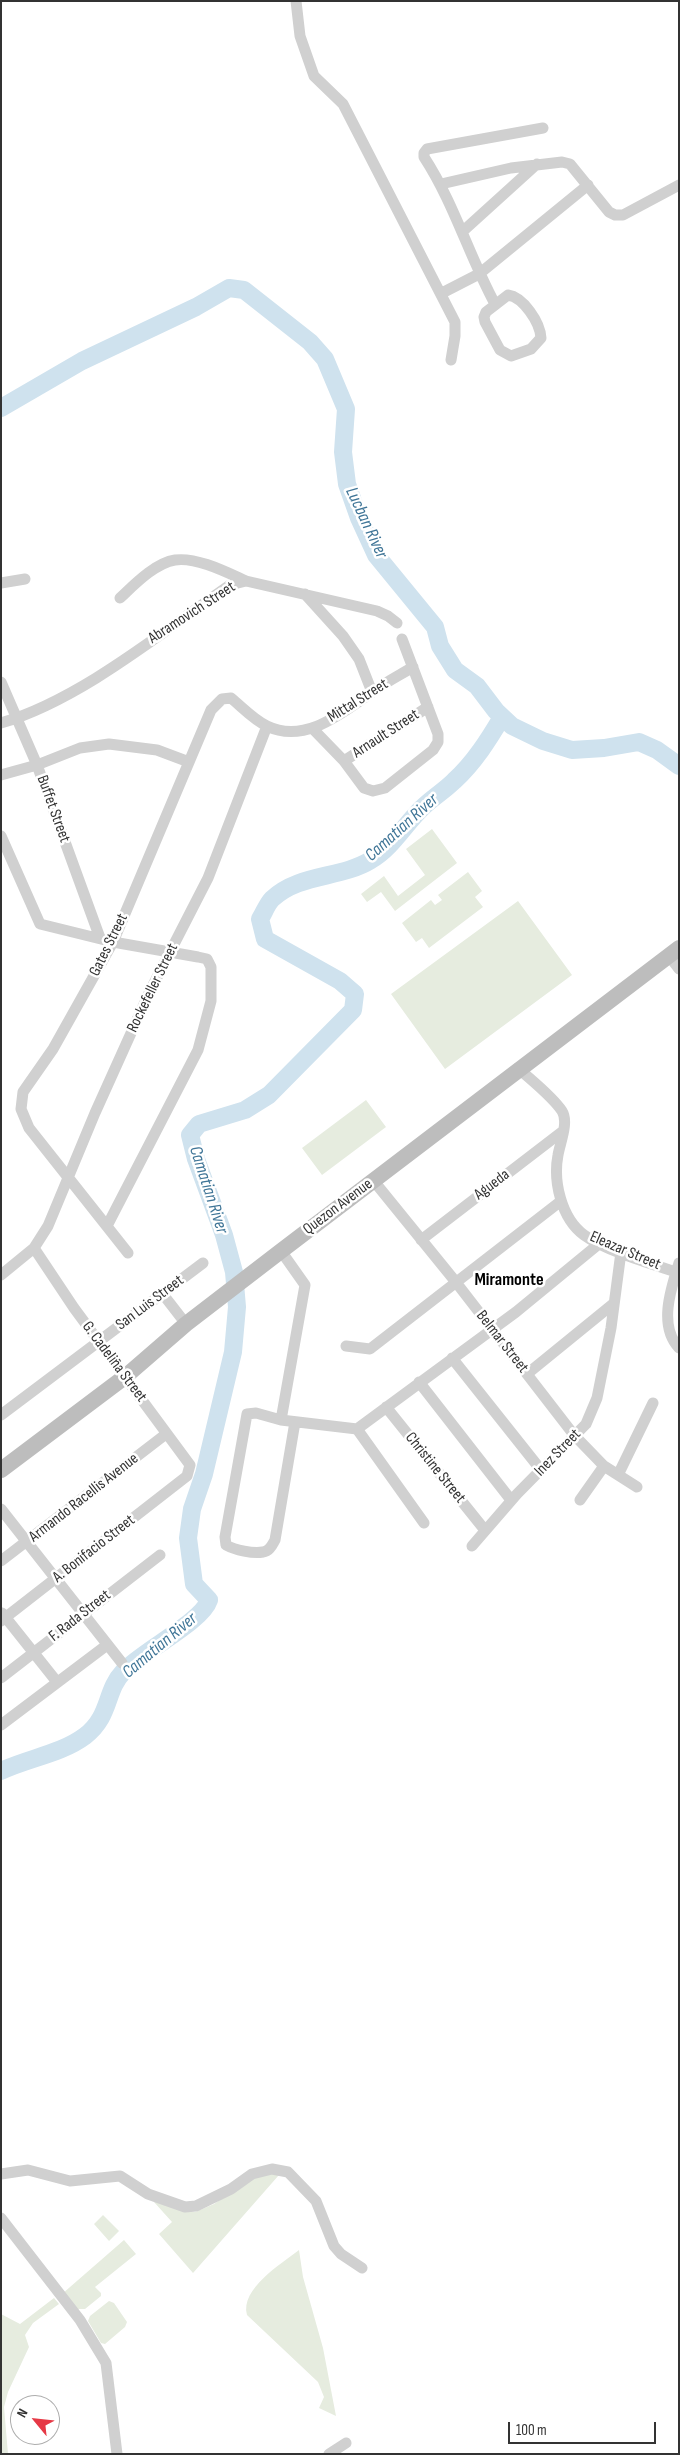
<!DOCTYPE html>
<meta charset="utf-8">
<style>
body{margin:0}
#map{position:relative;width:680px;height:2455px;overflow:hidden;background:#fff;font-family:"Sofia Sans Condensed",sans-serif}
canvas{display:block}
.frame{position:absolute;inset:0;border:2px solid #333;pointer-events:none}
.north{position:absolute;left:10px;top:2395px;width:50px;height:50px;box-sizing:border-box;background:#fff;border:1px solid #adadad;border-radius:50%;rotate:298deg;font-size:14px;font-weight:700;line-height:20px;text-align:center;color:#333}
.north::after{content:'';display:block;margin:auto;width:18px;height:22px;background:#e63946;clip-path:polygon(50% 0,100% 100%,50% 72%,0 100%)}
.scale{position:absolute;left:508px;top:2422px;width:148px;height:22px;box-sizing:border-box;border:2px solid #333;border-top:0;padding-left:6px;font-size:15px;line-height:18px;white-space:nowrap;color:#333;-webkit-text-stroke:4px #fff;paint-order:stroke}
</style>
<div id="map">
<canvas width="680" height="2455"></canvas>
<div class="frame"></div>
<div class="north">N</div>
<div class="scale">100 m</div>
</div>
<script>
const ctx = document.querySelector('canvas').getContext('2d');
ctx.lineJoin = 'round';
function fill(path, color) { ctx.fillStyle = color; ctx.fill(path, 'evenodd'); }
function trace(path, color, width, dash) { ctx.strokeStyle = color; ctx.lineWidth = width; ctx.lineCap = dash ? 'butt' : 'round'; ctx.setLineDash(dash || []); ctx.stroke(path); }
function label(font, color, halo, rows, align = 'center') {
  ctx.font = font + ' "Sofia Sans Condensed",sans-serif'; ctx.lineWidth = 5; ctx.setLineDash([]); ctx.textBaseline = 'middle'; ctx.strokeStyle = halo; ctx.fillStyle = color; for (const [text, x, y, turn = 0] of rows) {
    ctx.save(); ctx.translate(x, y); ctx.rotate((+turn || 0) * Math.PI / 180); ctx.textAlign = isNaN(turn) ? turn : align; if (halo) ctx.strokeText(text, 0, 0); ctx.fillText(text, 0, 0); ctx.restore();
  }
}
const green = new Path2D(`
 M432,829L457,863L395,911L381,892L367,902L361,894L384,876L398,896L425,875L406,849Z
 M468,872L482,891L475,897L483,907L429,948L422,938L416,942L402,923L431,900L435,905L442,900L438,895Z
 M518,901L572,975L445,1069L391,994Z
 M366,1100L386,1127L322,1175L302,1148Z
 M273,2173L279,2175L193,2273L159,2234L172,2222L154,2202L157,2200L179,2210L195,2212L214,2204L255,2176Z
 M103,2215L119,2231L109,2241L94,2224Z
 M124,2240L136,2254L95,2287L101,2293V2296L85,2309H79L76,2311L62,2294Z
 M299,2250L303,2277L323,2348L336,2416L319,2408L324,2397L318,2382L247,2315C240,2289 281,2264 299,2250Z
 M54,2298L59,2304L33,2323L25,2335L29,2347L8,2392L4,2407L8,2454H1V2314L20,2324Z
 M109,2301L114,2303L127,2322L125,2327L105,2344L101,2343L88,2321L90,2316Z`);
const river = new Path2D(`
 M1,408L82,361L196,307L229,288L244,290L310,342L325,359L346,409L343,452L347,484L359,518L376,555L435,627L440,646L455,670L477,686L496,711L512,726L543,741L572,750L604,748L639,742L657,750L679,766
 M1,1771C28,1758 61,1754 85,1736C111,1716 105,1691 123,1672C142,1651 202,1622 209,1600L194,1584L188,1538L192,1509L204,1474L233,1352L237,1307L234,1272L224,1235L196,1159L190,1135L199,1124L245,1110L269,1095L353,1010L355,994L340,981L265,939L260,919C264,913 267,904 272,899C300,873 340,879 371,860C392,848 405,824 422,808C432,798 444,791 454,781C474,763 489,739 502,717`);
const street = new Path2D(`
 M296,1L300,36L314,76L343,104L455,322V336L451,360
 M441,184L511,168L562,162L570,164L609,212L615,215H623L679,185
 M462,232L537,164
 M442,293L479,274L588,185
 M508,295C523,297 540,322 541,338L531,349L511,356L500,350L485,322L484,317L486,312Z
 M495,304C469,256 454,203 424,157V153L427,149L543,128
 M1,583L25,579
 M305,594L343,636L359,659L372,692
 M120,598C134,585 155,563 175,560C197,557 226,572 246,581
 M1,682L37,765L100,938
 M1,723C80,700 162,632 230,585L246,581L377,611L388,616L397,623
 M313,729L344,761L364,788L373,791L385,788L433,750L438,742V734L402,639
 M344,761L428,707
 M1,775L37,765L80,748L109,744L157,750L189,762
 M1,836L40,924L113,942L198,957L207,959L211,967V1001L198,1050L107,1226
 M669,956L679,969
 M518,1068C531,1080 552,1096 562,1111C569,1122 560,1143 558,1155C553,1181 561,1218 584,1235C606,1251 652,1264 679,1273
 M373,1180L455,1281L574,1435L604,1466L637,1487
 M421,1240L563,1131
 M281,1251L305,1285L281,1420
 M128,1253L29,1128L21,1109L23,1092L53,1049L113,942L211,710L222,699L231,698C242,707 254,720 267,726C306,745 344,711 374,691C386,682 400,675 413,667
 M679,1263C671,1288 658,1326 679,1348
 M1,1275L34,1248L48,1226L95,1113L150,991L208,878L267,726
 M162,1293L186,1324
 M346,1346L370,1349L561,1201
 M452,1358L541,1470
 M527,1374L613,1304
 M419,1382L511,1500
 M386,1407L484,1529
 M1,1415L203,1263
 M295,1422L275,1540C272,1545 270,1551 263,1552C253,1554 235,1550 226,1545L225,1537L247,1414L256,1413L281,1420L357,1429L516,1312L600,1243
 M357,1429L424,1523
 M618,1475L653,1403
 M580,1500L604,1466
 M1,1509L122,1663
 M472,1546L517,1494L586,1424L597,1398L611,1328L621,1252
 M1,1561L166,1434
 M2,1613L57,1682
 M1,1621L187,1476L190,1465L74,1308L34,1248
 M1,1678L160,1555
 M1,1725L107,1645
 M1,2174L28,2170L70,2181L120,2176L148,2194L185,2207L196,2206L231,2189L252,2174L272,2169L288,2172L316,2201L334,2246L341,2254L362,2268
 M1,2218L80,2320L106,2363L117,2454
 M329,2454L346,2443`);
const secondary = new Path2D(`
 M1,1470L126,1376L186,1324L281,1251L679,948`);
const streetNames = [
 ["Abramovich Street",192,613,-33],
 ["Mittal Street",358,701,-32],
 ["Arnault Street",386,734,-33],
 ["Buffet Street",53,809,70],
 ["Gates Street",109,945,-64],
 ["Rockefeller Street",153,988,-64],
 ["Agueda",492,1185,-37],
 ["Quezon Avenue",338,1207,-37],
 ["Eleazar Street",625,1251,23],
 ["San Luis Street",150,1303,-37],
 ["Belmar Street",502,1342,52],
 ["G. Cadeliña Street",114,1362,53],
 ["Inez Street",558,1453,-46],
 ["Christine Street",435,1468,51],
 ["Armando Racellis Avenue",84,1498,-38],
 ["A. Bonifacio Street",94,1549,-38],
 ["F. Rada Street",80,1616,-38]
];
const waterNames = [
 ["Lucban River",366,523,65],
 ["Camatian River",402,828,-42],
 ["Camatian River",208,1190,72],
 ["Camatian River",160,1646,-40]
];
const neighbourhoodNames = [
 ["Miramonte",509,1280]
];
fill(green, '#e6ecdf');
trace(river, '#cfe2ee', 18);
trace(street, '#d0d0d0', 11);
trace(secondary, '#bdbdbd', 16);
label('16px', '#333', '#fff', streetNames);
label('italic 18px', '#3f7597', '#fff', waterNames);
label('bold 18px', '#000', '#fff', neighbourhoodNames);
</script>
